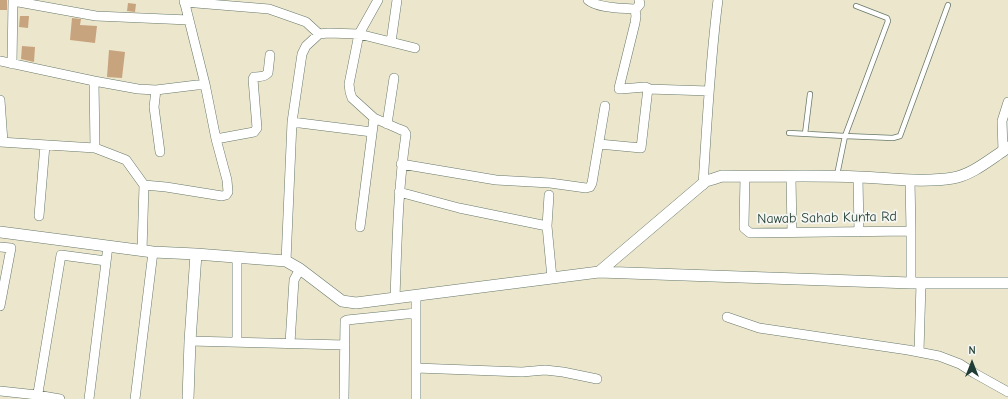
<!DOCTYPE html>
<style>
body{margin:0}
#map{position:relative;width:1008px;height:399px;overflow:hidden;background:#ece7cc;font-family:"Comic Neue",sans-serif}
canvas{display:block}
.north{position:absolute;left:952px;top:343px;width:40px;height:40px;-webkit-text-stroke:3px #f6f6f2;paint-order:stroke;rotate:0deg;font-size:11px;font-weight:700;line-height:16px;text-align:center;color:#1f3d34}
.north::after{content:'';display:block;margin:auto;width:14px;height:18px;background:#1f3d34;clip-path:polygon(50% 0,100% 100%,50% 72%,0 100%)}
</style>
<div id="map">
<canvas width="1008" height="399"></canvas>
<div class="north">N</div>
</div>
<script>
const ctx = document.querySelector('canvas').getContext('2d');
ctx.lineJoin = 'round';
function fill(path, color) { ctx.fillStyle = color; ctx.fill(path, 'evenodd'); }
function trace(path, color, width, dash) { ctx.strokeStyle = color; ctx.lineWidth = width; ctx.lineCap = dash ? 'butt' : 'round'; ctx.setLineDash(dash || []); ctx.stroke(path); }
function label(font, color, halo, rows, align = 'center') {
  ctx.font = font + ' "Comic Neue",sans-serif'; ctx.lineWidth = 3.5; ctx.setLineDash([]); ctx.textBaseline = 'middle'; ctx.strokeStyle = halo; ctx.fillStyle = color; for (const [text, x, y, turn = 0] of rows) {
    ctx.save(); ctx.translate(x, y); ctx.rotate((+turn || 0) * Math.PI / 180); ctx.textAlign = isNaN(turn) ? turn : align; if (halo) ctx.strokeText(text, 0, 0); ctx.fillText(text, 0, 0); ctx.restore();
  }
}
const building = new Path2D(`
 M0,0H7V10H0Z
 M128,3L136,4L135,12L127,11Z
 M20,16H29L28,28L19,27Z
 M72,18L81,19L80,25L97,26L95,43L70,40Z
 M22,46L35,47L34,62L21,59Z
 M109,50L125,52L122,78L107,77Z`);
const service = new Path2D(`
 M789,133L845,136L888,21L887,18L856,6
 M805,134L810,94
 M837,175L845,136L893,138L900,136L948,5`);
const minor = new Path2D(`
 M378,0L359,34L349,84L350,92L352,98L374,118L399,129L404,131L406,134C398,188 397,243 395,298
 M588,0C597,8 620,8 633,9L635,10L636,16L635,23L619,88V89H621L645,87L648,88L641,148L599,144
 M13,1L96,16L189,20
 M184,2L269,9L306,22L319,34
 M635,10L640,4L639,0
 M391,42L397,0
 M0,61L94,81L138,89L156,90L205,84
 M12,64L13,0
 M94,81L95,148L126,160L144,185L142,251
 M648,89L709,91
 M156,90L154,107L160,152
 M0,100L3,142
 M292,122L372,132
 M387,124L394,78
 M216,139L254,132L257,128L253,79L254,77C259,76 264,78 268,73L270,55
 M0,142L95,148
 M1003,151L1002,121L1008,102
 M401,164L496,180L550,183L586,188L590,187L592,183L605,106
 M745,177L744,224V228L750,233L911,231
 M791,177L792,232
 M858,177L859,232
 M910,180L911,231V283
 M144,185L166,187L222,196L226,195L228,192L227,180L216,139L205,84L184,0
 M703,185C707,123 710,61 718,0
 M399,192L459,208L547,226L552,278
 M39,216L45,145
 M547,226L549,195
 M360,227L374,118
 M0,247L11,248L0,306
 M286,261L292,122L302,54L306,46L319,34L328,33L359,34L415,48
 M727,317L759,328L908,350L939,356L960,364L974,373L1008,392
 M190,341L345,345
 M237,342V257
 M290,343L294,280L300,269
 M919,352L921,283
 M416,368L522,372L545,370L563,372L597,379
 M0,391L37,395L60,399
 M37,399L61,255L106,261
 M89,399L108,246
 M135,399L153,252
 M344,399L345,321L347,320L416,313
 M416,399V296`);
const tertiary = new Path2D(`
 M0,232L153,252L196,254L286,261L300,269L342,301L356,303L599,272L911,283H1008
 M599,272L706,181L713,179L722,176C768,177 813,175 859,177C890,178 922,183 953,178C971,175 988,161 1003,151L1008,147
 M188,399L190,341L196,254`);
const streetNames = [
 ["Nawab Sahab Kunta Rd",827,218,-1]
];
fill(building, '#c7a37e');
trace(service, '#677869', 6);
trace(minor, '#677869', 10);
trace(tertiary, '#677869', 12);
trace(service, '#fff', 4.5);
trace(minor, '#fff', 9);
trace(tertiary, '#fff', 11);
label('14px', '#1f3d34', '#f6f6f2', streetNames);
</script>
